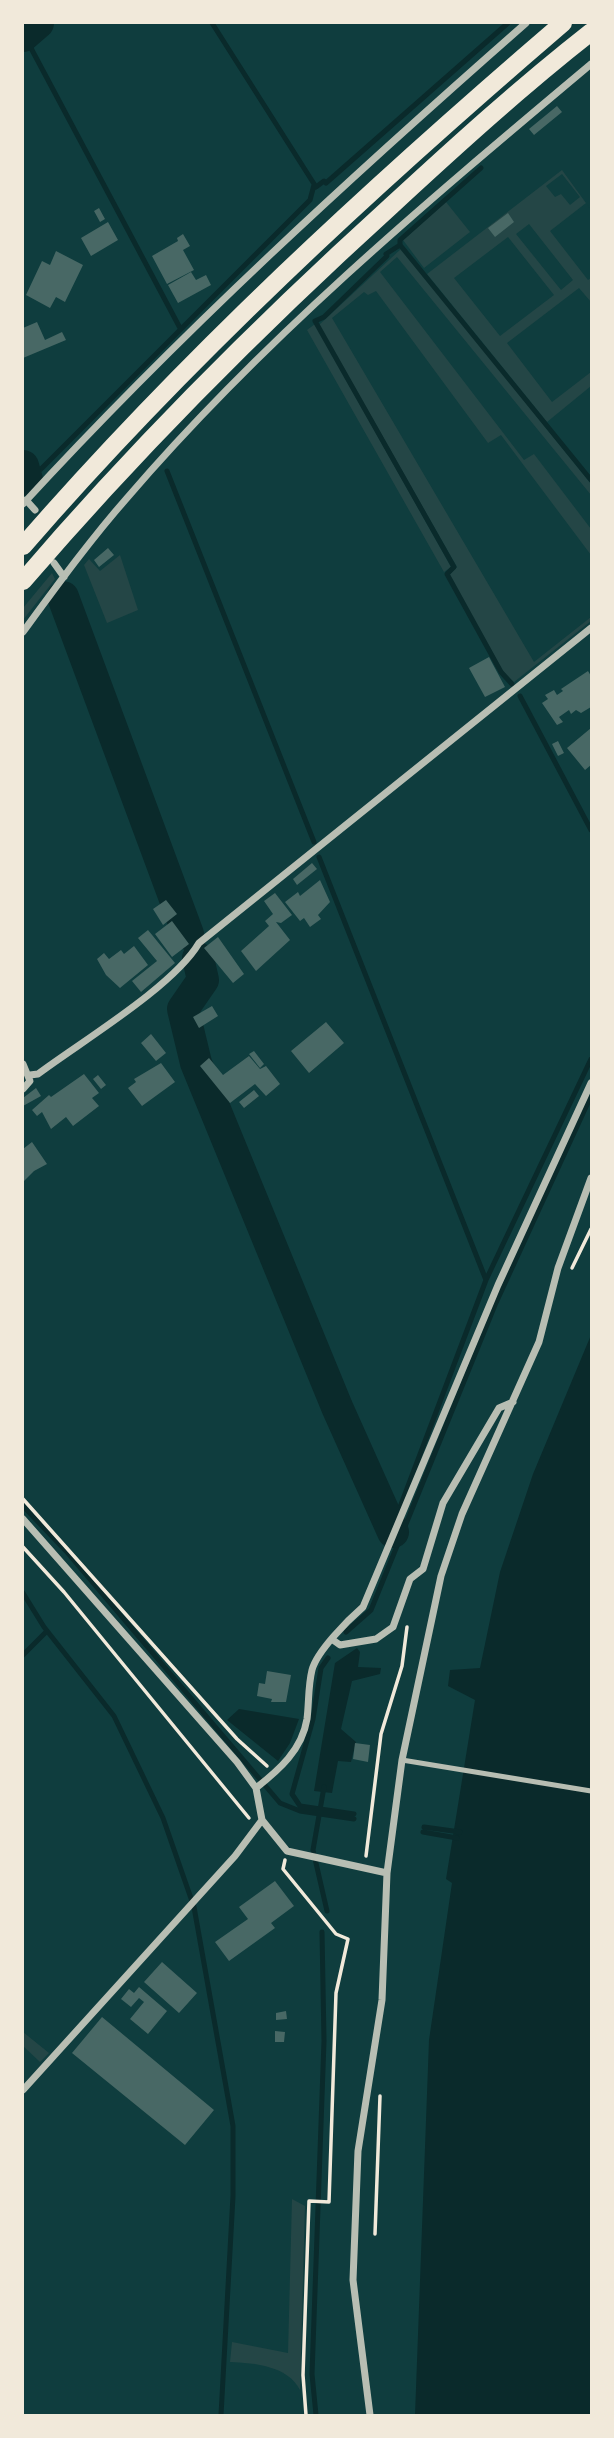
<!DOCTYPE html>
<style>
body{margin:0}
#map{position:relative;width:614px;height:2438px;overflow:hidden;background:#0f3d3e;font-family:"Work Sans",sans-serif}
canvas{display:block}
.frame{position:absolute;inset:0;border:24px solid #f1e9da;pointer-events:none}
</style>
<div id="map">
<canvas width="614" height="2438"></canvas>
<div class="frame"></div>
</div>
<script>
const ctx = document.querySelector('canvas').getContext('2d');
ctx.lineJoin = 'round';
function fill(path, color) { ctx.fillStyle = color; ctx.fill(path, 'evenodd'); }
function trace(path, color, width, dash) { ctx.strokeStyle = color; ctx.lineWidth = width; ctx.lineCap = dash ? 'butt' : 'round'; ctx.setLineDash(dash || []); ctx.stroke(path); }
const green = new Path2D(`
 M562,170L591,210L586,203L550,231L588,280L591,278V302L579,288L507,343L552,402L591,372V386L547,422L427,274ZM562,174L580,197L570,205L561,194L555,197L546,186ZM529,224L573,280L561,290L516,234ZM508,237L554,295L500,336L454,278Z
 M446,202L470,232L424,268L403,240Z
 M402,248L591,484V495L397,257L380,272L524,460L534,454L591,529V555L501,435L488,443L376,291L368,295L364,292L332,318L534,662L591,617V621L514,682L505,675L449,575L457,567L319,325Z
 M315,324L451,567L444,572L307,330Z
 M120,555L138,610L107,623L84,565L89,559L100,571Z
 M52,573L55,579L23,620V608Z
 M23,2032L49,2053L40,2062L23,2046Z
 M292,2199L305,2206L300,2390C288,2366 255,2363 230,2362L232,2342L288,2353Z`);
const water = new Path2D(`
 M591,1335V2415H415L429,2040L452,1883L446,1879L475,1700L448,1686L450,1670L480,1668L500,1572L533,1474Z
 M357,1648L360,1652L358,1667L381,1668L380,1674L352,1681L341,1729L356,1742L351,1762L338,1761L332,1793L314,1791L335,1663Z
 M239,1709L299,1719L290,1743L278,1761L227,1720Z`);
const stream = new Path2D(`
 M212,23L316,187L324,181L326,183
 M24,35L180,328
 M326,183L508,23
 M400,245V240L481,168
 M386,254L400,245L591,480
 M387,256L324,317L315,321L454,567L447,574L501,672L512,684
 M23,470H24
 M167,471L314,842
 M26,478L41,469L310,200L314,185
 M520,696L591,830
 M319,857L486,1280L391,1531
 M486,1280L591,1059
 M23,1506L66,1551L280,1803L300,1811L354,1819
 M23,1593L44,1627L114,1716L163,1818L194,1907L233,2126V2196L221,2415
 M346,1632L371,1610L495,1305L591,1096
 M23,1655L47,1631
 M328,1658L321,1668L313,1719L292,1794L300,1806L354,1814
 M324,1787L313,1850L327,1911
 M424,1827L460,1832
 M423,1832L457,1838
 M316,2415L312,2374L324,2041L322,1932`);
const river = new Path2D(`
 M23,36L38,23
 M23,466L27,480
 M63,597L188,934
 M198,958L203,980L183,1009L196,1063L337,1407L393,1532`);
const building = new Path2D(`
 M557,106L562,112L534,135L529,129Z
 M99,208L105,219L100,222L94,211Z
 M508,213L514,222L495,237L488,228Z
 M108,222L118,240L91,256L81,238Z
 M183,234L190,246L183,250L194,270L167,284L152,256L178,241L177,238Z
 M56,251L83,265L65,302L56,297L50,308L26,295L42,261L50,265Z
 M191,272L196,280L206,275L211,285L178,303L168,285Z
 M37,322L45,340L62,332L66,340L23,358V328Z
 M108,548L114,555L99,567L94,560Z
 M489,657L505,687L485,697L469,668Z
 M588,671L591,676V707L581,713L576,710L571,714L569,710L559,717L563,722L557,725L542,703L548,699L545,695L554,690L557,695L563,691L561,689Z
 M591,728V765L585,770L567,748Z
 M558,741L564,753L558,756L552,744Z
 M312,863L317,869L297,885L293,879Z
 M320,880L330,902L318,915L321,919L310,927L304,918L300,921L285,902L298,892L300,896Z
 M275,893L292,915L281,923L276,922L290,940L256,971L241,951L269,926L265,921L273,914L264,901Z
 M166,900L177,914L163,925L153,909Z
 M172,921L189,944L172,957L155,934Z
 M148,930L175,963L141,992L132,981L157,961L138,938Z
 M218,937L244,974L233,983L204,948Z
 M134,946L148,965L120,988L106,975L97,959L104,953L109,959L121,950L124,954Z
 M212,1006L218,1016L199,1028L193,1017Z
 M326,1022L344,1043L309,1073L291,1051Z
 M151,1034L166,1053L156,1061L141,1043Z
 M254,1051L264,1064L260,1068L249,1054Z
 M249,1056L260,1069L266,1066L280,1084L266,1096L255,1084L230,1103L200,1066L209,1058L223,1075Z
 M161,1063L175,1082L142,1106L128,1088L136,1082L134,1079Z
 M84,1074L99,1093L92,1098L99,1106L73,1126L66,1117L51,1129L42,1112L37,1116L32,1110L49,1095L51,1097Z
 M98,1075L106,1085L101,1089L93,1079Z
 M36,1088L41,1096L23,1106V1098Z
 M254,1090L259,1096L244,1108L239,1102Z
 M32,1142L47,1164L34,1171L23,1182V1149Z
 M267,1671L291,1675L286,1702H271L272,1699L257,1696L259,1683L265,1684Z
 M355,1743L370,1745L368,1762L353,1759Z
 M275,1881L294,1906L271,1923L275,1928L229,1961L215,1942L248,1919L239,1907Z
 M162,1962L197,1993L179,2013L144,1982Z
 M139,1987L167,2011L148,2034L130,2019L144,2002L139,1998L131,2007L121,1999L129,1989L134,1993Z
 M286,2011L287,2019L276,2020V2013Z
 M102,2017L214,2110L185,2145L72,2053Z
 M275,2031L285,2032L284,2042H275Z`);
const path = new Path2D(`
 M572,1268L591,1229
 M23,1499L237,1739L267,1766
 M23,1547L64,1592L249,1818
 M366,1856L381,1734L402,1666L407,1627
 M285,1860L283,1869L336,1934L348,1939L336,1993L329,2202L309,2201L303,2375L306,2415
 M375,2234L380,2096`);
const service = new Path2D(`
 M402,1760L591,1791`);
const minor = new Path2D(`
 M26,500L35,510
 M23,504C180,333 352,176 526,23
 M54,563L64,577
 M23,632C56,587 90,540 127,498C265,337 429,200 591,64
 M23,1064L30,1081L23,1089
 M30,1075L38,1074C82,1041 173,987 199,943L591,628
 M23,1519L237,1762L256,1788L262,1820L287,1851L387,1873
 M333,1640L340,1645L376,1639L393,1627L410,1579L423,1569L443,1503L499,1408L513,1402
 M256,1788C279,1770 302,1750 307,1719C309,1703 308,1686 312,1670C317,1651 348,1620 363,1607L498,1285L591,1083
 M23,2090L235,1856L262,1820
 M370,2415L353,2280L358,2151L382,2000L387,1873L402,1760L441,1576L462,1514L539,1342L558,1268L591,1178`);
const trunk = new Path2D(`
 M23,546C187,357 373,186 563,23
 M23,581C137,448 261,324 391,206C456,146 522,86 591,32`);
fill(green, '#244646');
fill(water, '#0a2a2b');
trace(stream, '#0a2a2b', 5);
trace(river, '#0a2a2b', 32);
fill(building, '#486865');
trace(path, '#f1e9da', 3.5);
trace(service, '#b8beb3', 5);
trace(minor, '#b8beb3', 7);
trace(trunk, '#f1e9da', 18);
</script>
